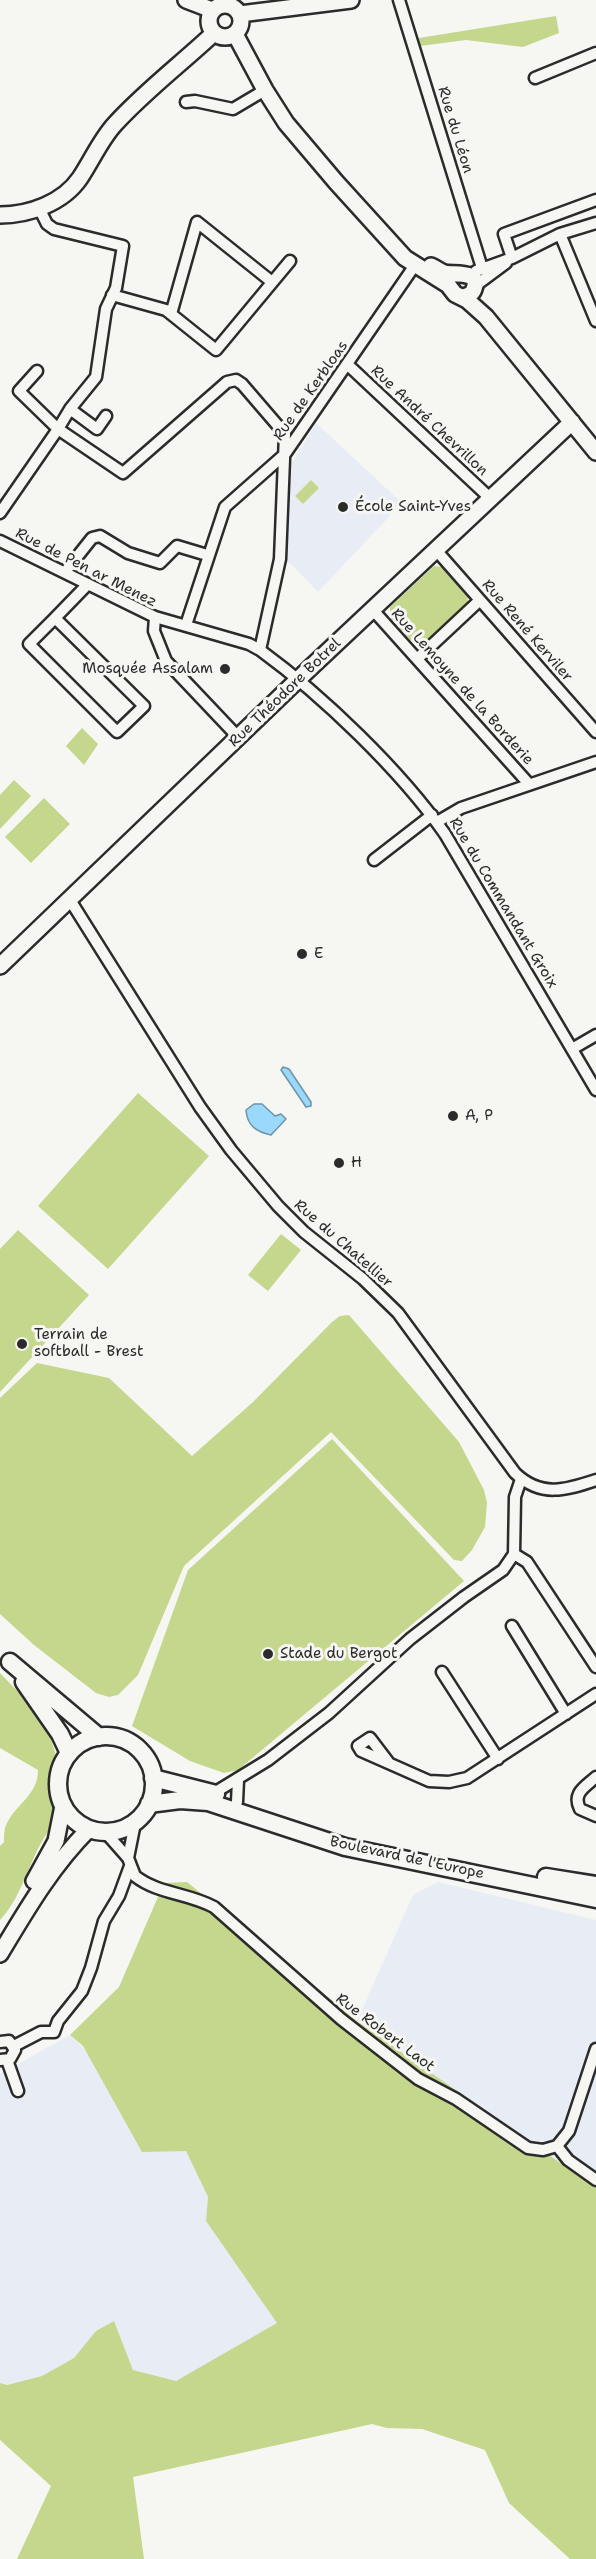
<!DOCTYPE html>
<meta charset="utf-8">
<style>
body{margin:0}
canvas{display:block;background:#f6f6f2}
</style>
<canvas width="596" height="2559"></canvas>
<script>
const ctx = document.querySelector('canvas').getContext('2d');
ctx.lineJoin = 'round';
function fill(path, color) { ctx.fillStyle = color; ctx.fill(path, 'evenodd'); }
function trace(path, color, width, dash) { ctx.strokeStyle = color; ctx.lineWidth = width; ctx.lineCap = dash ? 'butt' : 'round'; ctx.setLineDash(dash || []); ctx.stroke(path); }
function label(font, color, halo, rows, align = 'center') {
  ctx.font = font + ' "Shantell Sans",sans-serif'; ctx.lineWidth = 6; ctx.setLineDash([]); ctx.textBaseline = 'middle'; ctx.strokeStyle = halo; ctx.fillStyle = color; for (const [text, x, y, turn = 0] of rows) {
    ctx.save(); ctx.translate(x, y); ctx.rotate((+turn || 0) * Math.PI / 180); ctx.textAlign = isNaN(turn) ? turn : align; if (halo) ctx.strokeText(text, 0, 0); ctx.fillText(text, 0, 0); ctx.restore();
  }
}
const built = new Path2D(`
 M316,423L402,503L318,592L291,564L284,562L292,463Z
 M438,1882L596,1920V2188L357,2021L413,1895Z
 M70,2035L186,2151L208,2198L206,2221L278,2323L176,2381L133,2370L114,2321L96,2332L74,2358L42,2376L7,2385L0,2383V2074Z`);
const green = new Path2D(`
 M556,16L559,33L523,47L466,40L420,46L419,38Z
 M311,480L319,488L303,504L295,496Z
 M434,566L442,567L468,596L467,605L421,645L413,643L390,617V607Z
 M82,728L98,744L84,765L66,746Z
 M14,780L31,796L0,829V795Z
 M44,798L70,824L31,863L5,837Z
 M138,1093L209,1156L108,1269L38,1206Z
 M18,1230L89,1295L0,1392V1249Z
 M281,1234L301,1250L268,1291L248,1275Z
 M349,1315L459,1442L484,1490L487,1503L485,1527L472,1550L462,1561L454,1560L331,1432L184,1566L138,1675L118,1695L109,1697L96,1693L34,1645L0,1614V1398L37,1363L109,1378L192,1456L253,1402L332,1322L340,1316Z
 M332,1439L464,1581L238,1770L224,1773L190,1761L132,1726L188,1570Z
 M0,1673L23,1697L49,1734L57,1758L50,1776L57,1817C52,1827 45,1835 40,1845C27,1869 20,1899 0,1920V1846L4,1842C4,1836 4,1828 7,1823C17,1803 38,1795 38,1770L0,1748Z
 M187,1882L357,2021L596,2188V2559H570L509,2503L485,2450L422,2429L387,2428L372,2424L133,2477L144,2559H17L51,2486L0,2440V2383L7,2385L42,2376L74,2358L96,2331L114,2321L133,2370L176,2381L277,2323L206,2221L208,2197L186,2151L142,2152L83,2046L70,2035L119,1987L164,1883Z`);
const water = new Path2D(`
 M283,1067L289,1069L311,1102V1106L306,1107L281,1070Z
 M254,1104H262L275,1116L281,1114L286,1119L271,1135C257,1132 247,1126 246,1110Z`);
const street = new Path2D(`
 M399,0L482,268
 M535,78L596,53
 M186,102L195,101L233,109L265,90
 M560,234L596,321
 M512,258L504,234L596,200
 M476,271L512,258L560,234L596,223
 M475,286L506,263
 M112,295L166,310L216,350L290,261
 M171,314L197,222L272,282
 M347,364L491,499
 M37,371L19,391L58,429L70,409L96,377L106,309L116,288L123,246L54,229L47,224L39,208
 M70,409L97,429L106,416
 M0,513L58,429L123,473L227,382L236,380L242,384L285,434L280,559L260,650
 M0,541L155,617L249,644L260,650C323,696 400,770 445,834L596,1090
 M436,550L596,732
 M65,572L92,538L100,536L128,553L160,563L177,546L207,555
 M373,610L529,784
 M155,617L154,631L166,661L238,737
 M55,618L29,644L117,732L144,706L55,618L88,584
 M186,625L225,507L285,454L415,265
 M417,659L480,600
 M437,822L461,808L596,762
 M374,860L432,815
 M70,900L200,1107L231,1150L278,1206L304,1232L363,1279L398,1313L515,1473C541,1498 566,1490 596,1480
 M572,1049L596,1035
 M521,1479L515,1497L514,1554L527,1562L596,1667
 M512,1626L566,1714
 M442,1672L498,1759
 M389,1763L370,1738L358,1746L361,1751L429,1781L449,1782L467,1778L596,1694
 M596,1777C585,1787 572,1793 580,1809L596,1816
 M214,1793L268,1760L329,1713L410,1639L464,1597L503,1570L514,1554
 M237,1802L238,1780
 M135,1823L128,1858L135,1876C158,1894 188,1893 214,1907L341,2019L418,2079L456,2099L528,2148L543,2150L557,2146L569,2131L596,2049
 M106,1833L128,1858
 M0,2042L9,2041L15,2050L10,2059L0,2060
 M14,2046L41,2032H54L58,2021L82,1991L91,1968L104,1921L119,1896L130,1866
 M7,2060L18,2091
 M557,2146L568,2160L596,2180`);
const secondary = new Path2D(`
 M186,0L212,10
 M209 21a16 16 0 1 1 32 0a16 16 0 1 1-32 0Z
 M240,14L351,0
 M235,34L265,90L286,123L336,182L405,258L448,285L455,294L467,300L486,317L596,452
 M0,215C29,215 63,203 80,178C92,160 101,139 115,124C145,91 182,63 214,33
 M431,266C436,268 440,272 445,273C454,275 481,270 474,289C472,295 467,296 462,297
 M0,966L309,669L572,422
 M34,1881L56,1841L63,1806
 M0,1954C27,1909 52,1866 89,1829`);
const primary = new Path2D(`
 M10,1662L99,1737
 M24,1682L60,1734L69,1753
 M58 1784a48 48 0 1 1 96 0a48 48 0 1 1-96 0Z
 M153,1778L216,1794
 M149,1804L180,1800L208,1802L345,1847L596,1899
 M546,1877L596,1885`);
const markers = [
 [343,507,6,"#2b2b2b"],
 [225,669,6,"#2b2b2b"],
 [302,954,6,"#2b2b2b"],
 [453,1116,6,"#2b2b2b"],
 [339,1163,6,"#2b2b2b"],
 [22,1344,6,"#2b2b2b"],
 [268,1654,6,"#2b2b2b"]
];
const streetNames = [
 ["Rue du Léon",455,130,73],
 ["Rue de Kerbloas",311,391,-55],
 ["Rue André Chevrillon",429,421,43],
 ["Rue de Pen ar Menez",86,568,27],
 ["Rue René Kerviler",527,631,49],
 ["Rue Lemoyne de la Borderie",462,687,48],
 ["Rue Théodore Botrel",285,693,-44],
 ["Rue du Commandant Groix",503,903,59],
 ["Rue du Chatellier",343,1244,41],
 ["Boulevard de l'Europe",407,1858,12],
 ["Rue Robert Laot",385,2033,37]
];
const poiNames = [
 ["École Saint-Yves",355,507],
 ["Mosquée Assalam",213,669,"right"],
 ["E",314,954],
 ["A, P",465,1116],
 ["H",351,1163],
 ["Terrain de",34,1335],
 ["softball - Brest",34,1352],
 ["Stade du Bergot",280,1654]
];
fill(built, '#e8ecf5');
fill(green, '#c4d78c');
fill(water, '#9ad9fc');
trace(water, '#6e93a8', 1.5);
trace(street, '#2b2b2b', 15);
trace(secondary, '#2b2b2b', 20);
trace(primary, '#2b2b2b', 21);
trace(street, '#f6f6f2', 10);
trace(secondary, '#f6f6f2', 15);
trace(primary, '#f6f6f2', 16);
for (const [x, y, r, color] of markers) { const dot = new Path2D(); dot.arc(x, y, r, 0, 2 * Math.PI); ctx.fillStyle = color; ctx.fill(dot); trace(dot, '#f6f6f2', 2); }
label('15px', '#2b2b2b', '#f6f6f2', streetNames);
label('15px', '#2b2b2b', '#f6f6f2', poiNames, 'left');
</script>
